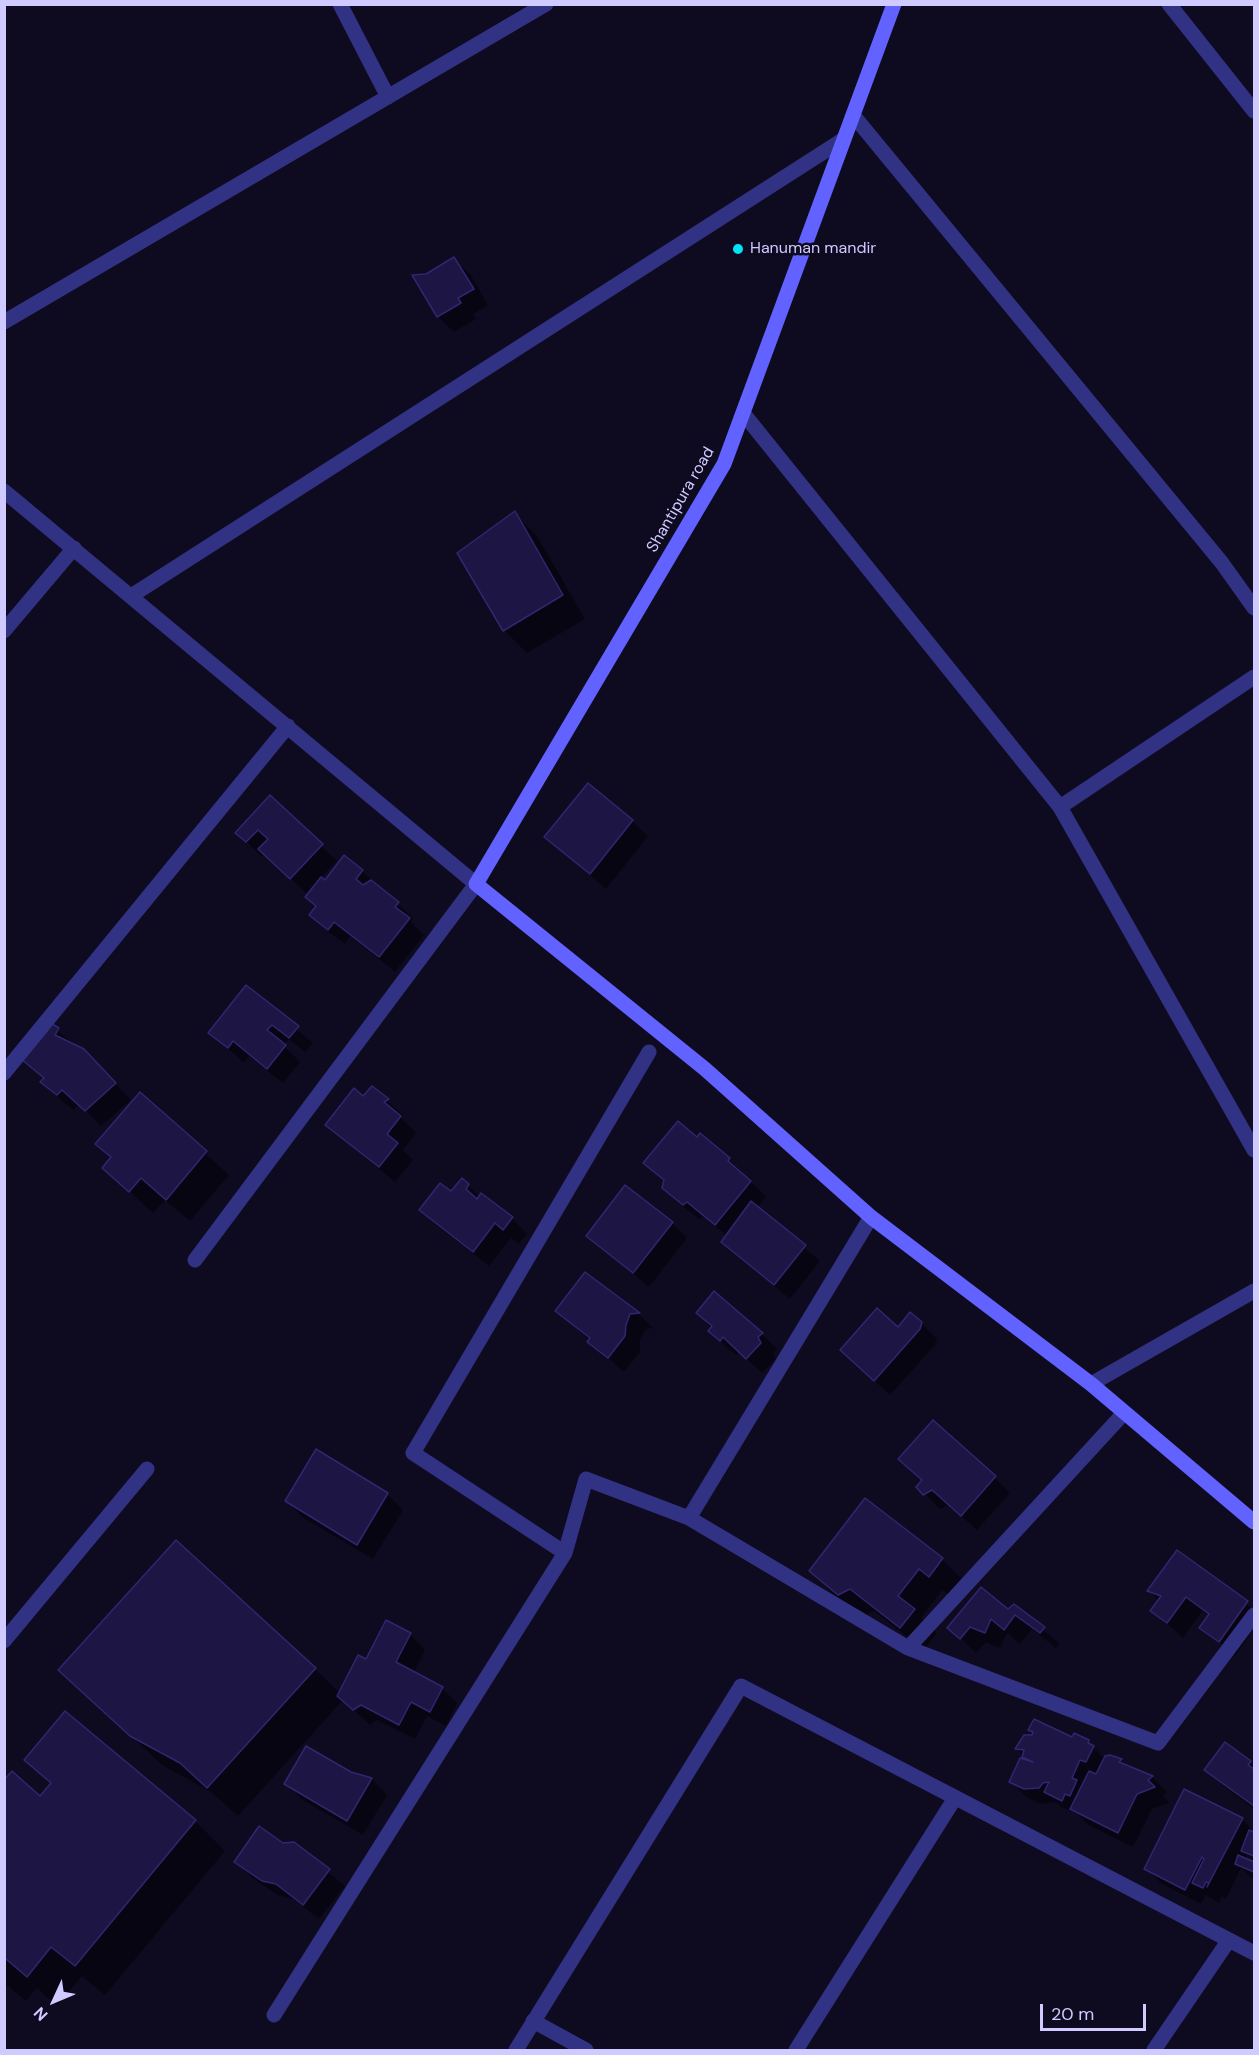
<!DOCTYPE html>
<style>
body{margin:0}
#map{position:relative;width:1259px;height:2055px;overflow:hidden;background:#0e0b20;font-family:"DM Sans",sans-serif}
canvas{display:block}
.frame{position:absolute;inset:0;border:6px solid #cfcaff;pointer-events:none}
.north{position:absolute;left:24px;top:1971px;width:60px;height:60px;-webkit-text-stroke:4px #0e0b20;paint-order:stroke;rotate:226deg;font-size:16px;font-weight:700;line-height:24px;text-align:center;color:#cfcaff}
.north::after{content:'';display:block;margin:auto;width:21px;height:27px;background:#cfcaff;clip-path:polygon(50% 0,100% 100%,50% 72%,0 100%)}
.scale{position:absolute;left:1040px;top:2004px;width:106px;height:27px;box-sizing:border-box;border:3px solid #cfcaff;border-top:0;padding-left:8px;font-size:18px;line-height:21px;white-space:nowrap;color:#cfcaff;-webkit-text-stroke:4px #0e0b20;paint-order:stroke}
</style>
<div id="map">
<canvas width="1259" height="2055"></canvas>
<div class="frame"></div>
<div class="north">N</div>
<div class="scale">20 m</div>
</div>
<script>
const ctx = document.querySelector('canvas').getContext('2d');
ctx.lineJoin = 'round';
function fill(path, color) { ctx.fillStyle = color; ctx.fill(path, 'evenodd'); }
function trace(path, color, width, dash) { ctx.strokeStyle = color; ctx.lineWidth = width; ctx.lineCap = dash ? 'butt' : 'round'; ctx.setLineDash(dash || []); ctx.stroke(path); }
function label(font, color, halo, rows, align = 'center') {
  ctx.font = font + ' "DM Sans",sans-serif'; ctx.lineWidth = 5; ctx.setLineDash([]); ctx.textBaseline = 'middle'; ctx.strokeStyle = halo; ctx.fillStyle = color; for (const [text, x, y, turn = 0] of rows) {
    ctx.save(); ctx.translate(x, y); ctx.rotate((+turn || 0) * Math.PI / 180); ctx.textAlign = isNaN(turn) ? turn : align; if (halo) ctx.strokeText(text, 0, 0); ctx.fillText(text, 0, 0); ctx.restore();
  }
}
const shadow = new Path2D(`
 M454,259L470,274L488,305L473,314L476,319L454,332L438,317L414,276L426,275Z
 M514,513L537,536L585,619L527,653L504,630Z
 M270,797L337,861L320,878L325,882L362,871L413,918L411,922L424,935L395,972L350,936L345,944L326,930L311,914L317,907L308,895L265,854L262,857L237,833Z
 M632,821L648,836L606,889L546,837Z
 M246,987L313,1043L305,1052L289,1039L283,1045L300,1062L283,1083L249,1056L244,1063L210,1032Z
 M51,1025L100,1067L131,1100L101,1126L79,1104L73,1110L58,1097L42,1082L45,1079L23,1059Z
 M372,1088L403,1115L400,1117L416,1133L403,1150L413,1160L395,1182L327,1125L364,1098Z
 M140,1095L229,1175L190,1221L165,1200L153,1213L104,1168L112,1159L97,1144Z
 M697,1139L729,1159L766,1197L757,1208L820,1261L790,1299L738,1257L723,1242L727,1236L704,1217L699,1219L680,1204L664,1188L665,1182L645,1163Z
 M462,1180L480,1197L512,1218L527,1234L519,1244L511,1238L489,1266L436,1225L421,1210L451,1194Z
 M672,1223L687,1238L649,1287L588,1236Z
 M586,1274L639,1314L653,1328L646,1329L640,1341V1352L624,1372L557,1311Z
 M698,1313L762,1334L777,1349L773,1354L776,1359L762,1373L739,1352L736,1355L725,1346Z
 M921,1323L937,1339L935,1345L890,1395L857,1365L898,1329Z
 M995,1478L1010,1493L977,1530L949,1505L940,1509L918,1487Z
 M387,1494L403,1510L373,1559L302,1517L287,1501Z
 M866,1500L942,1559L965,1582L953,1598L942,1590L921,1618L937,1633L924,1650L874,1611L863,1617L833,1594L811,1571Z
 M1178,1552L1254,1610V1629L1235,1656L1201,1627L1209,1616L1202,1611L1183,1638L1152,1610L1159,1601L1149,1591Z
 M1014,1606L1060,1644L1056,1648L1032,1629L1020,1644L1007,1633L1000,1648L986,1642L976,1653L950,1628L1008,1611Z
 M410,1634L425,1650L414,1673L442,1688L457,1703L446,1726L427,1716L415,1739L377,1720L370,1725L343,1700L238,1816L211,1792L162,1765L60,1670L315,1669L340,1693L366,1661Z
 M65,1713L195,1821L225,1851L105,1995L82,1976L57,2006L37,1988L26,2001L4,1983V1782L40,1798L51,1785L26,1760Z
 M1030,1729L1088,1742L1105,1759L1110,1757L1121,1760L1128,1768L1152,1777L1167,1792L1163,1796L1169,1803L1152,1809L1133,1847L1087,1824L1078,1814L1061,1807L1056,1802L1041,1804L1026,1797L1011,1781L1029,1762L1017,1749L1033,1736L1034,1733Z
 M1250,1762L1254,1766V1809L1222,1785L1206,1770Z
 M350,1774L372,1779L387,1795L363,1835L301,1799L286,1783Z
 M1185,1791L1242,1819L1254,1832V1862L1248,1855L1245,1860L1254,1863V1880L1241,1868L1226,1899L1222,1896L1219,1903L1206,1895L1201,1904L1162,1884L1146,1868Z
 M283,1844H294L345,1886L319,1919L293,1899L279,1896L251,1877L236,1861Z`);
const building = new Path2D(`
 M454,257L474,289L458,298L461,303L437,317L412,275L426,274Z
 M515,511L563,595L503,631L457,553Z
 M588,783L633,820L590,874L544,837Z
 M270,795L323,844L290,879L258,849L268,839L258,830L246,842L235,833Z
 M344,855L363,870L356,879L363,885L371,880L399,902L395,907L410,918L379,957L334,922L328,930L309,915L316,906L305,897L321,877L325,880Z
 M246,985L299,1026L289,1038L272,1025L267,1030L286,1045L267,1069L233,1041L228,1048L208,1033Z
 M51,1023L59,1028L55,1035L84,1049L116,1083L85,1111L62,1090L57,1095L40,1082L44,1078L21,1059Z
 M372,1086L389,1099L384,1102L401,1116L387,1134L398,1143L379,1167L325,1125L354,1088L363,1096Z
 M140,1092L207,1151L166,1200L141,1178L129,1192L102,1168L111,1157L95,1144Z
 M678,1121L697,1137L700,1133L730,1158L728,1161L751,1181L715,1225L687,1202L683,1205L662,1188L664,1180L643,1163Z
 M462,1178L469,1184L466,1189L477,1199L481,1193L513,1217L503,1230L495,1223L473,1252L419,1210L440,1183L451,1191Z
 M625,1185L673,1222L633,1273L586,1236Z
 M751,1201L806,1245L774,1285L721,1242Z
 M585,1272L640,1313L630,1314L626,1325L625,1336L608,1358L587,1342L590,1338L555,1311Z
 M714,1291L763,1333L758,1337L761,1343L746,1359L723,1337L720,1341L708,1331L712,1326L696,1313Z
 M877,1308L898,1327L910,1312L922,1322L920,1329L874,1381L840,1350Z
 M933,1420L996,1476L961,1516L932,1490L923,1495L916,1487L922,1480L898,1459Z
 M316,1449L388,1493L357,1545L285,1501Z
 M865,1498L943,1558L929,1577L919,1569L898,1596L915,1609L900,1628L850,1589L838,1595L809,1571Z
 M176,1540L316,1668L207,1788L180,1763L130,1736L58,1670Z
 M1177,1550L1248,1601L1219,1642L1199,1628L1209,1614L1186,1597L1167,1623L1150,1611L1161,1596L1147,1591Z
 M981,1587L1008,1609L1014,1604L1045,1627L1040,1633L1015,1615L1004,1630L991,1619L985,1633L970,1627L960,1639L947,1628Z
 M386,1620L411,1633L396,1662L443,1687L430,1712L411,1702L399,1725L361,1705L353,1710L337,1696L358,1655L366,1659Z
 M65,1711L196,1820L75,1966L51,1947L27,1977L6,1959L4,1961V1780L12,1771L40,1796L51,1783L24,1760Z
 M1034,1719L1072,1737L1074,1733L1089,1740L1088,1743L1094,1746L1086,1762L1080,1760L1072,1778L1077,1780L1070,1796L1065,1794L1062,1801L1044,1792L1049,1782L1043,1783L1039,1788L1024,1789L1009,1782L1020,1758L1033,1762L1022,1757L1024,1750L1015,1749L1024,1735H1032L1033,1732L1028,1730Z
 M1225,1742L1251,1761L1248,1765L1254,1769V1806L1204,1770Z
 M306,1746L351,1772L372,1778L347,1821L284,1784Z
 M1110,1755L1122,1759L1119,1762L1153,1776L1148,1780L1155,1787L1137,1794L1118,1833L1070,1809L1089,1771L1096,1774L1105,1756Z
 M1184,1789L1243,1818L1207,1887L1209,1883L1206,1882L1203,1888L1192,1883L1204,1859L1202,1857L1185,1890L1144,1869Z
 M259,1826L283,1843L294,1842L330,1869L303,1905L276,1884L262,1881L234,1862Z
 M1249,1830L1254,1832V1856L1241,1851Z
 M1238,1855L1254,1862V1872L1235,1864Z`);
const lane = new Path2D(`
 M4,1641L147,1469`);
const street = new Path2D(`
 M340,4L388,97
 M1169,4L1254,111
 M853,115L1222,563L1254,608
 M4,322L546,4
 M743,413L1060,807L1254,1150
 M4,491L476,884L195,1260
 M131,596L844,139
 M4,631L74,548
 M1060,807L1254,677
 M4,1073L288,726
 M1091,1384L1254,1291
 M689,1518L871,1217
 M565,1553L586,1479L689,1518L908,1648L1158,1743L1254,1615
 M908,1648L1124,1413
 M274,2015L565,1553L413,1453L649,1052
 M533,2021L586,2050
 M516,2050L741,1686L1254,1953
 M796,2050L955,1798
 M1154,2050L1229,1940`);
const secondary = new Path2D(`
 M894,4L724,464L476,884L705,1069L871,1217L1091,1384L1254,1522`);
const markers = [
 [738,249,6,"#00e4f5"]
];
const poiNames = [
 ["Hanuman mandir",750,249]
];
const streetNames = [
 ["Shantipura road",681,500,-60]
];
fill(shadow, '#0007');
fill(building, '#1d1543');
trace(building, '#322571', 1.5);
trace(lane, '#323284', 15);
trace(street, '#323284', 15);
trace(secondary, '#6162ff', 15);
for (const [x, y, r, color] of markers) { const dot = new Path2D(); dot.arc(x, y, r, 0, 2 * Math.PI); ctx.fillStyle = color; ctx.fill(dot); trace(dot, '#0e0b20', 2); }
label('16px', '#cfcaff', '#0e0b20', poiNames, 'left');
label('16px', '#cfcaff', '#0e0b20', streetNames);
</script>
